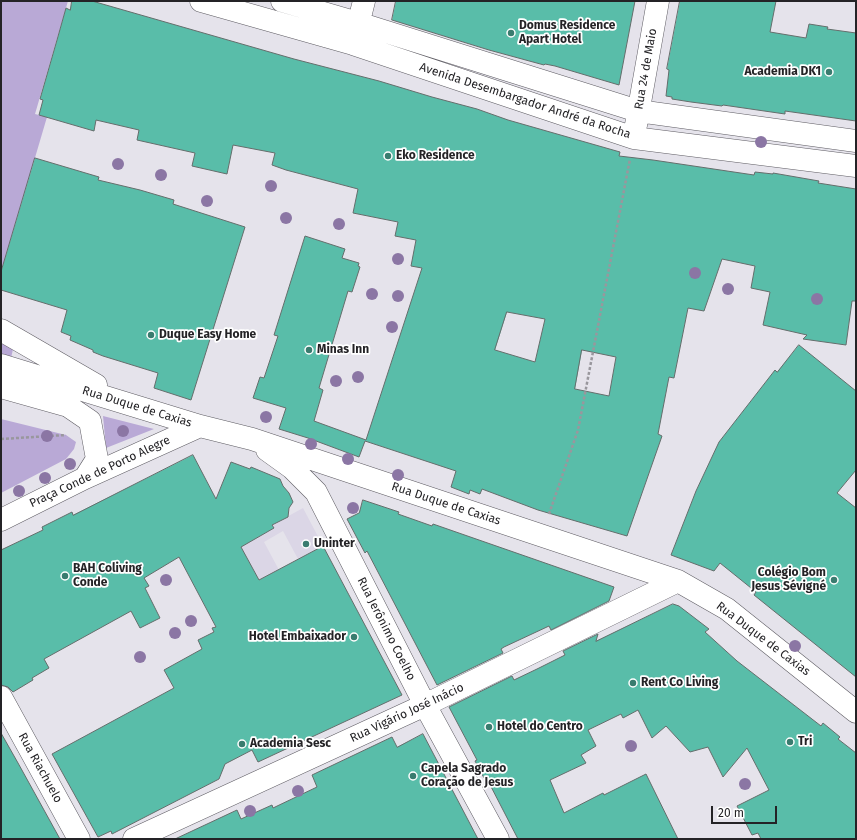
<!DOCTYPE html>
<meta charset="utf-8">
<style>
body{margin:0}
#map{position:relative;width:857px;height:840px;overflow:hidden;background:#e5e3eb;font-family:"Fira Sans",sans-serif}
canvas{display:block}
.frame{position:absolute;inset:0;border:2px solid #242326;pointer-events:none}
.scale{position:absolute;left:711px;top:806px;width:66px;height:18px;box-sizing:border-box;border:2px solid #242326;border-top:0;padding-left:5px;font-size:12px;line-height:14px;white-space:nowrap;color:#242326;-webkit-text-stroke:3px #fff;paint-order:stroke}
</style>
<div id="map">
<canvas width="857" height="840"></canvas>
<div class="frame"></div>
<div class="scale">20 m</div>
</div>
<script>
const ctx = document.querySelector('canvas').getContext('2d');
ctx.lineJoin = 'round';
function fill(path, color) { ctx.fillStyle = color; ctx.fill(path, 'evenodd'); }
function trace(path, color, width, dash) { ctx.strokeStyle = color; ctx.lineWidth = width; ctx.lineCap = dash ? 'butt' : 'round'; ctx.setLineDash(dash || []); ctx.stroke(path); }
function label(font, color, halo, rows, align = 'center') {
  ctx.font = font + ' "Fira Sans",sans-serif'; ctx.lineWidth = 3.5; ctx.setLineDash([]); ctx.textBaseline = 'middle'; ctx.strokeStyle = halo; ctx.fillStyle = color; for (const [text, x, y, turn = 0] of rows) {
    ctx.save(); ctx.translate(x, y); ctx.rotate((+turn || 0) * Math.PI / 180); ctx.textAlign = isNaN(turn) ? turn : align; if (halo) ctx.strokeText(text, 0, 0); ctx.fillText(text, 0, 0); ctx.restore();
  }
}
const built = new Path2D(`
 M303,508L323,546L298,559L283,531L264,542L279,570L259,580L232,530L255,539L274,528L272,525Z`);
const green = new Path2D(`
 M1,1H68L35,114L47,117L1,273Z
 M1,343L13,349L10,363L1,361Z
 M103,416L154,429L106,448Z
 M1,419L66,435L76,442L74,449L66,459L1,493Z`);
const building = new Path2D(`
 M72,1H92L294,59L379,81L432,97L477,109L508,120L620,152L619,156L653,160L754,175L755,172L773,174V173L819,181L818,183L856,189V301H852L846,345L803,339L807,335L763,325L770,292L751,288L755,266L722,259L704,311L688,308L674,378L669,377L658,434L662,436L627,536L538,510L482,489L480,494L470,490L469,494L451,487L456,471L365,441L359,457L308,438L279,429L286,408L253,398L260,377L264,378L278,336L274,335L305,236L345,249L342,258L359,263L358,266L360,267L352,292L348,291L319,388L323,390L314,421L366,440L422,268L411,266L416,240L395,236L398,222L353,213L358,189L286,170L272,165L275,153L233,145L227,174L192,166L195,153L137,140L139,130L96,120L94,131L39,115L43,100L40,99L57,40L66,8L70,10ZM507,312L545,319L535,362L495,350ZM582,350L616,357L609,396L575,389Z
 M396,1H635L619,85L555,66L545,64L544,65L489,50L392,20Z
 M680,1H776L770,32L806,38L809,24L828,27L827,29L856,33V121L785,111V114L723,105L722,106L691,102L672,99V97L666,96L669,70L667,69Z
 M35,158L99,177L98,180L140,190L174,200L173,204L245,227L191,400L154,388L158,373L103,356L93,352V350L70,340L71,336L61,332L67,310L1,290V272Z
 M799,345L856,391V470L837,493L856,508V677L754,595L756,592L720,563L714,571L671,555L696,491L719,442L775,370L777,372Z
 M193,455L216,499L231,462L250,469L251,467L280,479L283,486L289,493L293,502L289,508L288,517L272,525L274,528L241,547L259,580L323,546L402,695L258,762L252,750L225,764L219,779L112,834L111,831L98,837L52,754L174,688L164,670L202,649L198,640L214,632L212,628L216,627L179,557L144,578L149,586L145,588L160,618L140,628L131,611L44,659L49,668L32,678L33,680L13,692L8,687L1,685V550L43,530L42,527L72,512L73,515Z
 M363,500L399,512L398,514L432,526L433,524L614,587L609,601L551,630L549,626L504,647L501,649L503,653L437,685L367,551L365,553L347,519L359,513Z
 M673,604L679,606L709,629L705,632L737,661L821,726L823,723L840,737L838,739L856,753V839H761L758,833L752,835L737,806L769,790L747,748L723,777L708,747L690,752L666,726L652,738L638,710L623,718L621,714L588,730L596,746L581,755L586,763L550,780L564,813L603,793L604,795L646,774L678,839H518L486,777L484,778L475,761L477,760L449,707L512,676L514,680L537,669L565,655L563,651L598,634L596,641Z
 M1,733L18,763L60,839H1Z
 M423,734L478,839H175L237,810L241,819L272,805L273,808L317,787L312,775L392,737L397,747Z`);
const path = new Path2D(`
 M1,439L66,435
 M549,514L578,430L630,159`);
const minor = new Path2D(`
 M201,1L353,44L634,138L856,166
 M282,1L358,23L638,111L856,141
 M355,37L364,1
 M636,125L658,1
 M1,330L96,385
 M1,365L200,426L252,439L678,581L727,609L856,712
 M1,387L68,406L90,421L97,459L85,478
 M267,450L292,468L316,492L425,705L498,839
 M1,520L85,478L200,426
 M1,697L79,839
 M134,839L425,705L678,581`);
const trees = [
 [761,142],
 [118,164],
 [161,175],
 [271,186],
 [207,201],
 [286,218],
 [339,224],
 [398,259],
 [695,273],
 [728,289],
 [372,294],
 [398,296],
 [817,299],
 [392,327],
 [358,377],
 [336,381],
 [266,417],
 [123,431],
 [47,436],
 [311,444],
 [348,459],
 [70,464],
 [398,475],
 [45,478],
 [19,491],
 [353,508],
 [166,580],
 [191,621],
 [175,633],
 [795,646],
 [140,657],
 [631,746],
 [745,784],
 [298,791],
 [250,811]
];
const markers = [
 [511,33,4,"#397c6f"],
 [829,72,4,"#397c6f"],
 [388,156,4,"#397c6f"],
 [151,335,4,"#397c6f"],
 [309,350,4,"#397c6f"],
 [306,544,4,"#397c6f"],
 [65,576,4,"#397c6f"],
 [834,580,4,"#397c6f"],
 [354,637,4,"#397c6f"],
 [633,683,4,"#397c6f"],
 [489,727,4,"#397c6f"],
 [790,742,4,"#397c6f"],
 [242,744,4,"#397c6f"],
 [413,776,4,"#397c6f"]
];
const poiNames = [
 ["Domus Residence",519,26],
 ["Apart Hotel",519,40],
 ["Academia DK1",821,72,"right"],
 ["Eko Residence",396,156],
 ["Duque Easy Home",159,335],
 ["Minas Inn",317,350],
 ["Uninter",314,544],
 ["BAH Coliving",73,569],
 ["Conde",73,583],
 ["Colégio Bom",826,573,"right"],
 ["Jesus Sévigné",826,587,"right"],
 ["Hotel Embaixador",346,637,"right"],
 ["Rent Co Living",641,683],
 ["Hotel do Centro",497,727],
 ["Tri",798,742],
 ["Academia Sesc",250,744],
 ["Capela Sagrado",421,769],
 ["Coração de Jesus",421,783]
];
const streetNames = [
 ["Rua 24 de Maio",646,69,-80],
 ["Avenida Desembargador André da Rocha",525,101,18],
 ["Rua Duque de Caxias",137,407,17],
 ["Praça Conde de Porto Alegre",100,472,-25],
 ["Rua Duque de Caxias",446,504,18],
 ["Rua Jerônimo Coelho",386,629,63],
 ["Rua Duque de Caxias",763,639,37],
 ["Rua Vigário José Inácio",407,713,-25],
 ["Rua Riachuelo",40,768,61]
];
fill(built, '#dbd6e6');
fill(green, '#b9a9d6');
fill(building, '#59bda9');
trace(building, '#646d6b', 1);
trace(minor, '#5e5c63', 23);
trace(path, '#99979d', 2.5, [3, 2]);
trace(minor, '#fff', 22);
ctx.fillStyle = '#8b76a4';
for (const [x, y] of trees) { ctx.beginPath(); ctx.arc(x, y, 6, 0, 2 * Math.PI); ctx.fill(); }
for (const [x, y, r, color] of markers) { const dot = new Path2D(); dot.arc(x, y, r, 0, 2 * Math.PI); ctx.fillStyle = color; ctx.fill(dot); trace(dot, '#fff', 1.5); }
label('bold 12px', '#242326', '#fff', poiNames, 'left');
label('12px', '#242326', '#fff', streetNames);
</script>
